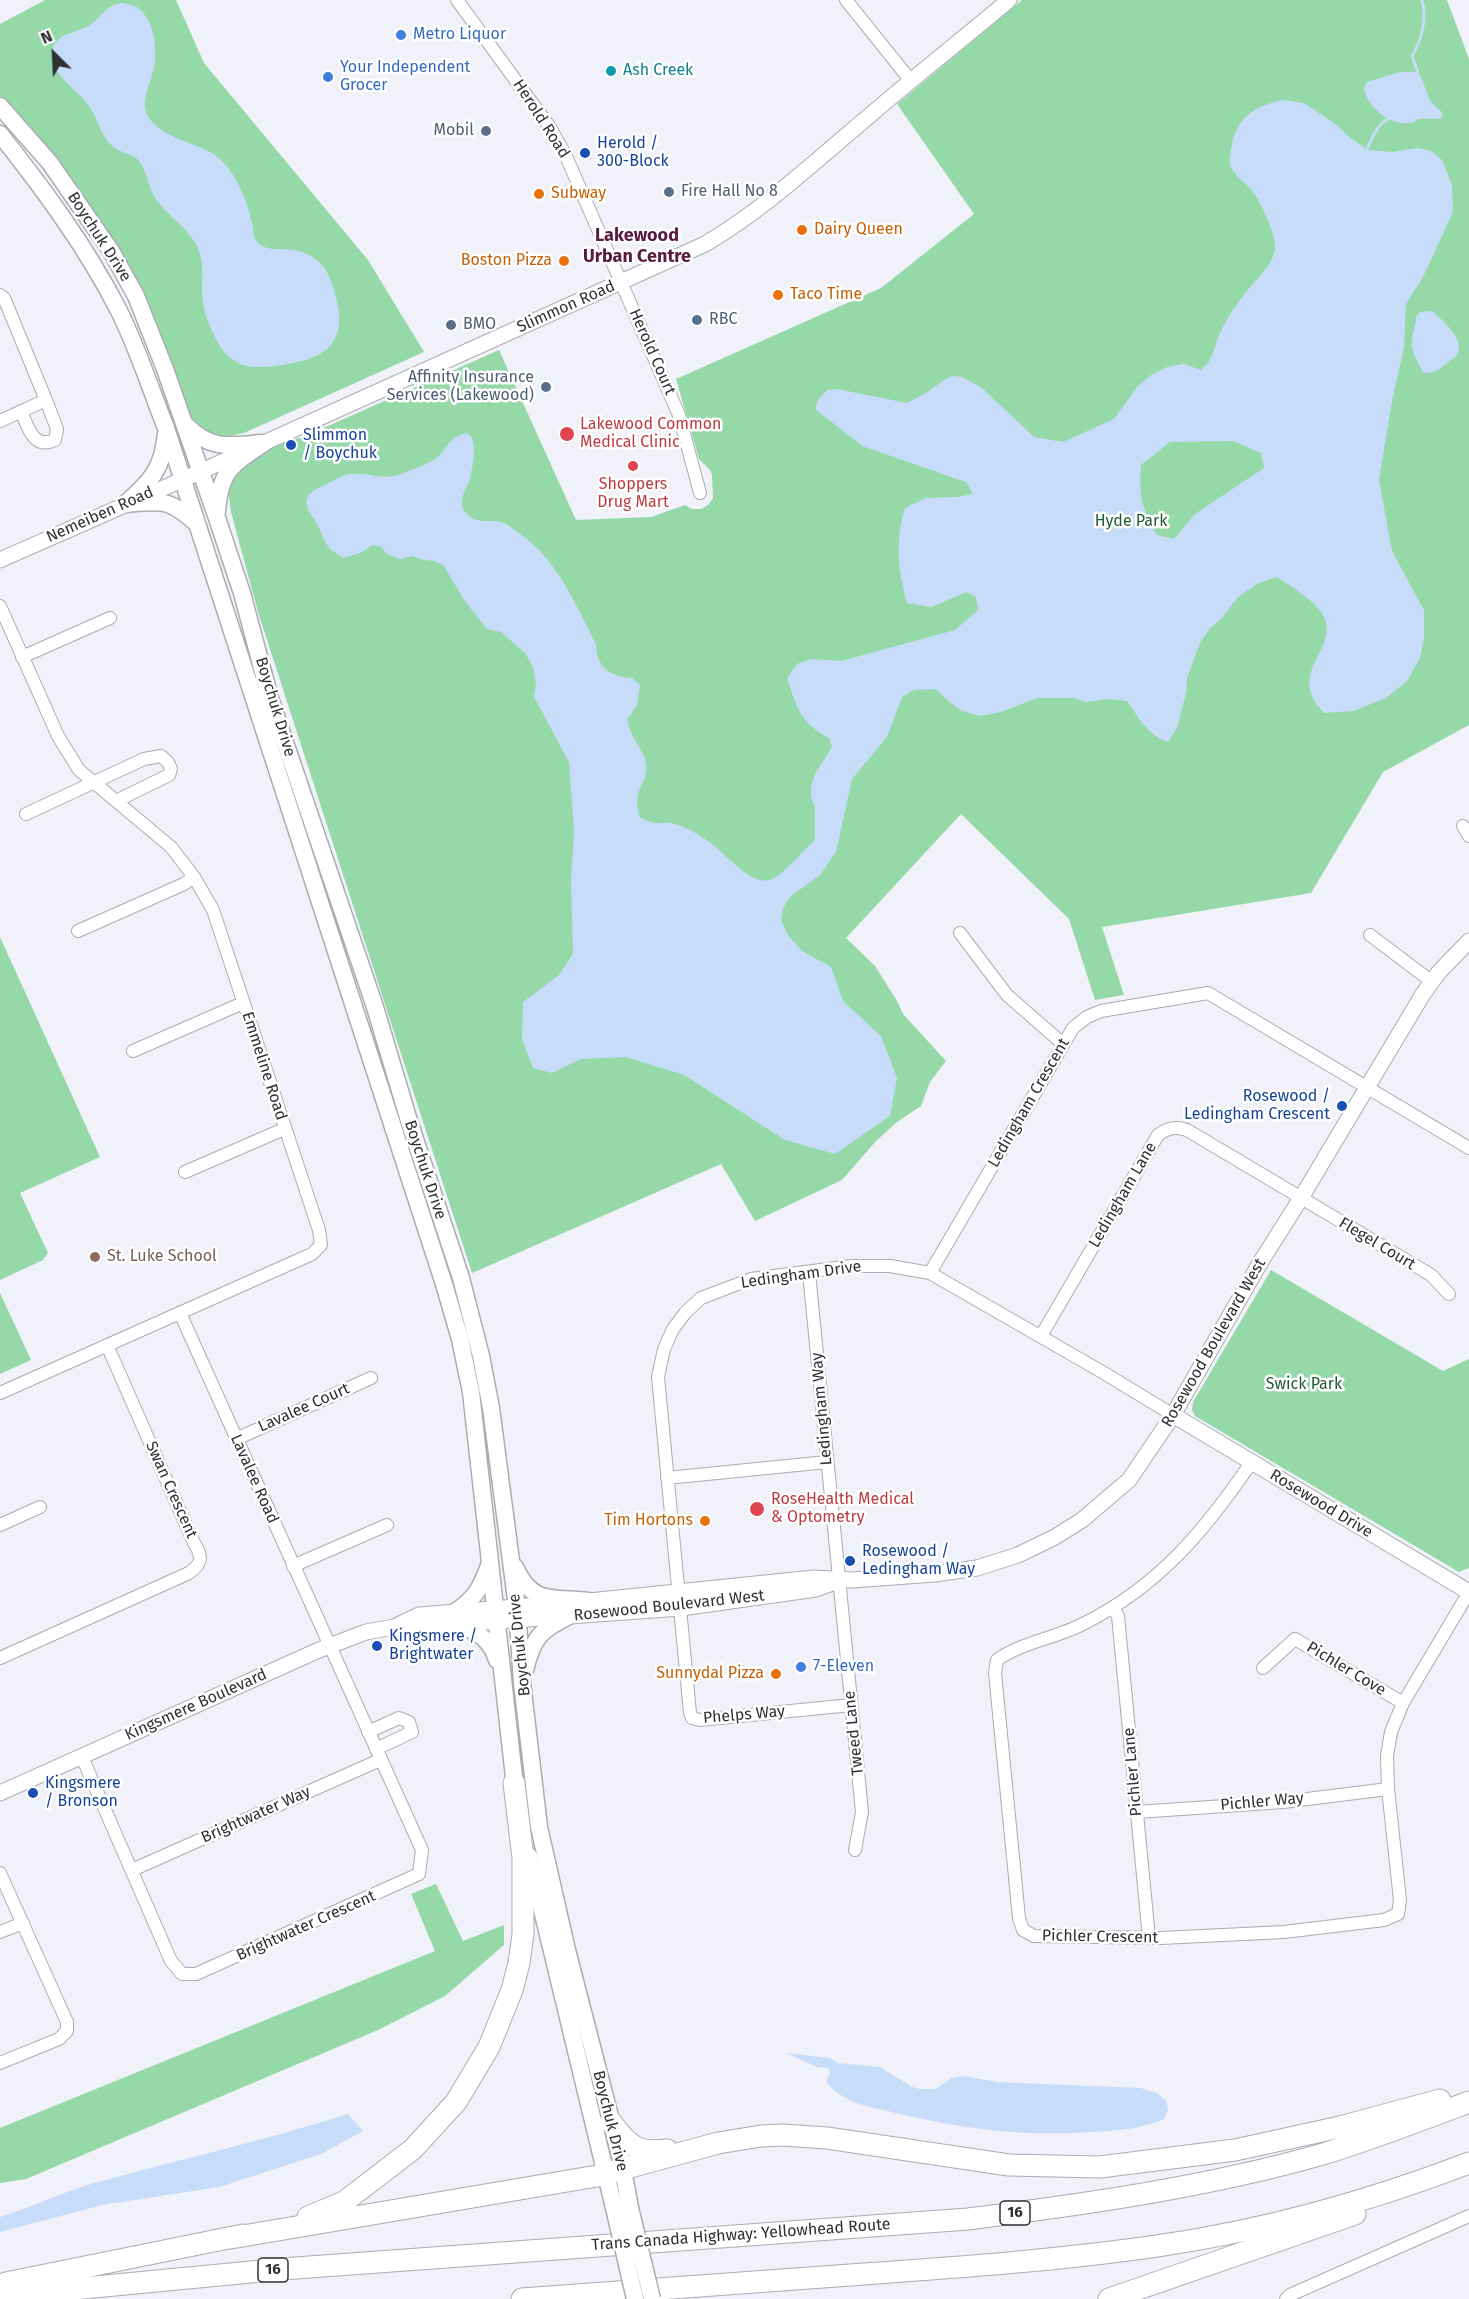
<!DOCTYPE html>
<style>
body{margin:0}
#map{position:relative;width:1469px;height:2299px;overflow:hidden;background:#f0f1f9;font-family:"Fira Sans",sans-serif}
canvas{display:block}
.north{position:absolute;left:24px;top:24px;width:60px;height:60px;-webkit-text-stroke:4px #fff;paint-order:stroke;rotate:336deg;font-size:16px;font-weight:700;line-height:24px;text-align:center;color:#2f3033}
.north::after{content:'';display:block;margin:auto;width:21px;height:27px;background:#2f3033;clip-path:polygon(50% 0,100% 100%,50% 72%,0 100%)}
</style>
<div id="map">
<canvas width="1469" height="2299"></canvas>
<div class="north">N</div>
</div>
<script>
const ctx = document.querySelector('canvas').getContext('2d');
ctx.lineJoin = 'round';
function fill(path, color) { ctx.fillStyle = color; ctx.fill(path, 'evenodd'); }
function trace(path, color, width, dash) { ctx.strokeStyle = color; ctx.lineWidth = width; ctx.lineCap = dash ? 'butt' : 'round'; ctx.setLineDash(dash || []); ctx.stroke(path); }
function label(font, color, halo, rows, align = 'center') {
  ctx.font = font + ' "Fira Sans",sans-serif'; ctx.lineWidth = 5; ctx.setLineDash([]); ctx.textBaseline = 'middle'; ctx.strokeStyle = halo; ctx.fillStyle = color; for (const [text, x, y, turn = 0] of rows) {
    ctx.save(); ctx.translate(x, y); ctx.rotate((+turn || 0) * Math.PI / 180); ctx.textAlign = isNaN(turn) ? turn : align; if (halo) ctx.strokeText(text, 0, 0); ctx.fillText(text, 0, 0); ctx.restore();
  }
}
const green = new Path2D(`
 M45,0H176L204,63L368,260L424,352L244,433C223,438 210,439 193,424L155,335L25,123L0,96V24Z
 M1022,0H1447L1469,59V725L1383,772L1311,893L1102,927L1124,995L1095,1000L1069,919L961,814L846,938L875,966L897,1001L903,1014L946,1061L930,1082L921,1106L897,1122L876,1141L842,1180L755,1221L721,1164L472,1273L258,612L231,512L227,481C232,475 237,468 243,463C254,453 287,439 301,438L499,350L576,520L651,517L685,505L692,509H701L708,505L713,498L712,475L710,470L699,459L676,379L881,288L974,214L897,104Z
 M0,937L100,1157L20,1193L48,1253L43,1260L0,1280Z
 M1271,1270L1443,1371L1469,1359V1568L1459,1572L1195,1416L1192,1410L1193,1402Z
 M0,1293L31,1360L0,1374Z
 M436,1884L463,1941L504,1925V1945L445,1996L378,2030L26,2179L0,2183V2128L435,1951L411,1894Z`);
const water = new Path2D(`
 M121,3C137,5 141,7 149,22C155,34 156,49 155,62C153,79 138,102 149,118C167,143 204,141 224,163C238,179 246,199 251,219C254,227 252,237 258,243C269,253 286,247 299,251C304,252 313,257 317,260C328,268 332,284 336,297C350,349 318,361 273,366C239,370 226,361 212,331C208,322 204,312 203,302C200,280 207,261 194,241C183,224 167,215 156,199C148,188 148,173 139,161C132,153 120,153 112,146C100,134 98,119 89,106C79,91 53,76 52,57C52,53 53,45 56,42C63,33 78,32 88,26C104,17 100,8 121,3Z
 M1400,72H1418C1427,86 1426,102 1441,111L1443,117C1435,121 1428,117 1419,119C1412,121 1417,122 1410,123C1390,126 1367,107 1364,88L1367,82Z
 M1282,100L1304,103L1337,125L1348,136L1368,150L1393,152L1418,148L1431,151L1442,160L1452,185L1453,212L1423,277L1406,304L1404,347L1392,401L1379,480L1392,551L1424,610V638L1420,658L1407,681L1386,698L1353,711L1324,713C1286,673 1336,652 1325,619C1319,603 1291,586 1276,577L1257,584L1238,597L1222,618L1210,628L1200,643L1187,678L1186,693L1177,728L1168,742C1147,735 1139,718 1127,701L1108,699L1086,702L1073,698H1037L1001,712L980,716L962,711L948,701L936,689L914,690L902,697L887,737L852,779L836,852L820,875L791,896L783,908L781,921L788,935L802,951L831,967L843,1001L881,1036L897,1078L890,1116L835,1154L785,1140L684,1075L626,1057L581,1059L552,1073L533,1068L522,1039L523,1002L559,975L573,954L571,881L574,831L569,762L534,697L536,683L533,667L525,653L501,632L487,629L464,600L444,566L435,561L424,560L412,556L400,559L387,554L381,547L373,545L360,553L344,558C320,545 327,539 314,519C298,497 310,491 329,483C337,480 342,474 350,474C368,472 383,481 401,474C411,470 426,465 435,459C448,449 447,438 466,433L472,437C476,451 473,464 470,478C467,489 457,500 465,512C476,526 491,518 504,523C509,525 514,530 519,533C558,560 575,604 596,644C596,667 611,678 633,678L640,685L637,705L627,720C629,726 631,733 634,738C638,746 645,754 646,763C650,783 630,789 640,817C658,828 660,820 675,824C687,827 703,837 712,844C727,855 750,885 770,880C780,878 806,848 815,840V807L811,797V787L815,774L832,747L829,738C800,723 797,708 787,678L797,664L811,659L841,661L955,630L978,610L976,597L966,592L932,607L907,603C898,572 895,539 905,508L926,498L957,497L973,494L966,482L862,446L815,409L818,400L827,390L837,389L907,403L926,393L944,380L952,376L962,377L982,388L1034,437L1063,442L1114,419L1137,387L1151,375L1167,367L1184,364L1201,370C1213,361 1214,346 1220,333C1226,320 1235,306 1244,295C1254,280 1276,264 1275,245C1274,231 1261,202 1252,191C1245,182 1236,178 1231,167C1228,162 1231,155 1231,149C1236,117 1253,107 1282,100ZM1233,441L1261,453L1264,468L1195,514L1174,539L1157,535C1141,507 1139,496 1141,465L1170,442Z
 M1432,311C1442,320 1466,339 1457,355C1454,359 1449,360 1446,364C1438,371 1434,373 1424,373C1419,366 1411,351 1412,342C1412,333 1416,326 1416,317L1420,312Z
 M786,2053L830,2058L838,2063L880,2067L912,2087L920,2089H936L952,2078L963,2076L997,2082L1141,2088L1156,2093L1166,2100L1168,2110L1164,2119C1140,2129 1117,2131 1092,2132C1027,2137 963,2129 900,2114C873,2107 845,2105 826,2082L830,2073L828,2068L817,2067Z
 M348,2114L363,2131L321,2154L219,2187L102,2205L0,2232V2217C31,2208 60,2193 91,2184C177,2160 263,2141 348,2114Z`);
const stream = new Path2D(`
 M1418,72L1412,56C1422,40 1427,18 1422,0
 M1367,149C1372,138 1377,125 1388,119`);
const minor = new Path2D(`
 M457,0L549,126L565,154L679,415L700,493
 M846,0L911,81
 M0,295L4,298L46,400L0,421
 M21,411C28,427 33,450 55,440L57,429L46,400
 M0,606L58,736L79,770L171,847L194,877L213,910L319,1230L321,1245L312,1254L0,1393
 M22,657L110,618
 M26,814L144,759L161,756L168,762L171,769L169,775L116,801
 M1463,826L1469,836
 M78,931L184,884L194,877
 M960,933L1007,995L1063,1044
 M1370,935L1431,981
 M133,1051L243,1003
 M185,1172L284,1129
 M809,1273L862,1812L855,1850
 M930,1273L1073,1028L1087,1017L1101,1011L1208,993L1469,1148
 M1041,1336L1158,1135C1168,1128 1175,1126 1187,1130L1431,1275L1449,1294
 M236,1439L371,1378
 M1251,1463C1205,1530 1160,1585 1085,1623C1057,1638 1022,1642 997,1660L995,1673L1019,1918L1023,1930L1034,1936L1161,1938L1284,1932L1384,1920L1398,1914L1400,1900L1388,1789L1387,1756L1391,1732L1403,1703L1469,1592
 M667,1478L827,1462
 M0,1525L40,1507
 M293,1566L387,1525
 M1113,1608L1118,1616L1149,1938
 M0,1658L189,1573C202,1564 203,1556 194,1543L107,1345
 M1263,1668L1295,1639L1403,1703
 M851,1705L700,1720L692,1718L690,1713L658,1377L664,1349L673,1329L685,1313L701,1298L751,1279L851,1266H890L930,1273L1104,1373L1173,1415
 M368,1732L399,1718L409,1722L412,1732L376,1749
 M82,1757L171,1961L182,1974H196L419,1874L422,1850L180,1313
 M1137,1812L1283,1802L1388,1789
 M132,1870L380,1760
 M0,1873L67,2022V2031L59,2039L0,2063
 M0,1932L23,1923
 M1286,2299L1290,2295L1469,2216`);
const tertiary = new Path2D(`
 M0,560L184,479L705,244C765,209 815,161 868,117C914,77 963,39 1009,0
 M1173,1415L1469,1592
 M394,1627L419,1615L589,1601L814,1578L852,1580L935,1574L977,1568L1018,1555L1055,1537L1082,1520L1129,1480L1173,1415L1260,1263L1301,1198L1423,994L1439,972L1469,941
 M0,1793L319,1650L366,1632L394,1627L458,1624L681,1608L816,1589L835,1582`);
const secondary = new Path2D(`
 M0,106L50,163L111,251L136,296L165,369L217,518L242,593L270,698L375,1007L409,1121L461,1278L481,1356L491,1408L517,1607L522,1683L539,1827L567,1950L621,2159L630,2208
 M0,134C44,190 85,245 118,309C137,346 150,388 166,428L444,1284L460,1339L471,1392L516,1795
 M187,426C210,450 230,446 260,443
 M125,504C151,481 163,469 166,433
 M125,504C162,501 169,498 197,524
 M217,512C220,471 231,465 264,443
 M515,1567C532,1605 551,1597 589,1601
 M455,1612C477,1597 481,1587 490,1563
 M458,1624C478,1632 491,1640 497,1660
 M525,1670C533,1638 540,1630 569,1616
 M529,1856L615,2212`);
const motorway = new Path2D(`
 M611,2122C628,2145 637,2154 667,2150
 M308,2217L344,2202L413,2149L456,2102L489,2047L512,1990L519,1963L523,1934V1858L514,1783
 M231,2238L597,2176L718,2143L761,2136L783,2135L827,2138L1009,2165L1100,2167L1235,2150L1340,2127L1440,2100
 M6,2283L243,2235
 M0,2296L282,2269L968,2219C1087,2204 1207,2187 1323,2154C1372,2139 1421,2120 1469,2102
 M522,2299C636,2291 750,2282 864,2274C962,2267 1060,2260 1157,2246C1261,2231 1370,2201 1469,2163
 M1109,2299L1355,2214`);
const secondaryBridge = new Path2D(`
 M630,2208L652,2299
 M615,2212L635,2299`);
const markers = [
 [401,35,6,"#3f7fe0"],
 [611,71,6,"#0f9aa8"],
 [328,77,6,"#3f7fe0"],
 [486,131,6,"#5c6f8a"],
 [585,153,6,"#1a4fb4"],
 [669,192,6,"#5c6f8a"],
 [539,194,6,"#e8710a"],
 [802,230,6,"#e8710a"],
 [564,261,6,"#e8710a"],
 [778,295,6,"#e8710a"],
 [697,320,6,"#5c6f8a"],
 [451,325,6,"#5c6f8a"],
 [546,387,6,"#5c6f8a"],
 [567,434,8,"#e0444e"],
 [291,445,6,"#1a4fb4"],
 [633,466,6,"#e0444e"],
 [1342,1106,6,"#1a4fb4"],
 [95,1257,6,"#8d6e63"],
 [757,1509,8,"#e0444e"],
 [705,1521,6,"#e8710a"],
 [850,1561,6,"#1a4fb4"],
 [377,1646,6,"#1a4fb4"],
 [801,1667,6,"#3f7fe0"],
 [776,1674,6,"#e8710a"],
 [33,1793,6,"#1a4fb4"]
];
const shields = [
 [1015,2213,30],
 [273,2270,30]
];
const shieldNames = [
 ["16",1015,2213],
 ["16",273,2270]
];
const shopNames = [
 ["Metro Liquor",413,35],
 ["Your Independent",340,68],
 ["Grocer",340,86],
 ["7-Eleven",813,1667]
];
const cultureNames = [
 ["Ash Creek",623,71]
];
const streetNames = [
 ["Herold Road",541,119,57],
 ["Boychuk Drive",99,237,57],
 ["Slimmon Road",566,307,-24],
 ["Herold Court",652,352,66],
 ["Nemeiben Road",100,515,-24],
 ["Boychuk Drive",275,707,73],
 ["Emmeline Road",264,1066,72],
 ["Ledingham Crescent",1029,1103,-60],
 ["Boychuk Drive",425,1170,72],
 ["Ledingham Lane",1123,1195,-60],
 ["Flegel Court",1377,1244,31],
 ["Ledingham Drive",801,1275,-8],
 ["Rosewood Boulevard West",1214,1343,-60],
 ["Lavalee Court",304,1408,-24],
 ["Ledingham Way",822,1409,-95],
 ["Lavalee Road",254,1479,66],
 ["Swan Crescent",171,1490,66],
 ["Rosewood Drive",1321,1504,31],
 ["Rosewood Boulevard West",669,1606,-6],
 ["Boychuk Drive",520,1645,-96],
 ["Pichler Cove",1346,1669,31],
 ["Kingsmere Boulevard",196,1705,-24],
 ["Phelps Way",744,1715,-5],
 ["Tweed Lane",854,1733,-96],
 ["Pichler Lane",1133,1772,-95],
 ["Pichler Way",1262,1802,-5],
 ["Brightwater Way",256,1815,-24],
 ["Brightwater Crescent",306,1926,-24],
 ["Pichler Crescent",1100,1937,1],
 ["Boychuk Drive",610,2121,76],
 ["Trans Canada Highway: Yellowhead Route",741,2235,-4]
];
const serviceNames = [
 ["Mobil",474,131,"right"],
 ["Fire Hall No 8",681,192],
 ["RBC",709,320],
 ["BMO",463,325],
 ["Affinity Insurance",534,378,"right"],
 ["Services (Lakewood)",534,396,"right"]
];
const transitNames = [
 ["Herold /",597,144],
 ["300-Block",597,162],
 ["Slimmon",303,436],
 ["/ Boychuk",303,454],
 ["Rosewood /",1330,1097,"right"],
 ["Ledingham Crescent",1330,1115,"right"],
 ["Rosewood /",862,1552],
 ["Ledingham Way",862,1570],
 ["Kingsmere /",389,1637],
 ["Brightwater",389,1655],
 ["Kingsmere",45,1784],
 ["/ Bronson",45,1802]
];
const foodNames = [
 ["Subway",551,194],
 ["Dairy Queen",814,230],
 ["Boston Pizza",552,261,"right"],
 ["Taco Time",790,295],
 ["Tim Hortons",693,1521,"right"],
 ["Sunnydal Pizza",764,1674,"right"]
];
const healthNames = [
 ["Lakewood Common",580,425],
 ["Medical Clinic",580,443],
 ["Shoppers",633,485,"center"],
 ["Drug Mart",633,503,"center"],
 ["RoseHealth Medical",771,1500],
 ["& Optometry",771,1518]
];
const parkNames = [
 ["Hyde Park",1131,522],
 ["Swick Park",1304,1385]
];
const educationNames = [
 ["St. Luke School",107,1257]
];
const neighbourhoodNames = [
 ["Lakewood",637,236],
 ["Urban Centre",637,257]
];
fill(green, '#95d9a8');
fill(water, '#c7dcf8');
trace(stream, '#c7dcf8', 3);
trace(minor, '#abacb3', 14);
trace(tertiary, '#abacb3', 17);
trace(secondary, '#abacb3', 19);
trace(motorway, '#abacb3', 23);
trace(minor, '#fff', 12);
trace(tertiary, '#fff', 15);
trace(secondary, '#fff', 16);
trace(motorway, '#fff', 21);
trace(secondaryBridge, '#abacb3', 19, []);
trace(secondaryBridge, '#fff', 16);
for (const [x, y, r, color] of markers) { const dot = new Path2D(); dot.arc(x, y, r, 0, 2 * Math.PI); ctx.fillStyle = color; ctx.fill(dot); trace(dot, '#fff', 2); }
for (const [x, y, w] of shields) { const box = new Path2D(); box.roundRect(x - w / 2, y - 12, w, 24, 4.5); ctx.fillStyle = '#fff'; ctx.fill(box); trace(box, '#2f3033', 1.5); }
label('bold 15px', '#2f3033', null, shieldNames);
label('16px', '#366cbe', '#fff', shopNames, 'left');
label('16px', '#0d838f', '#fff', cultureNames, 'left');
label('16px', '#2f3033', '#fff', streetNames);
label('16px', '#4e5e75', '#fff', serviceNames, 'left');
label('16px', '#164399', '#fff', transitNames, 'left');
label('16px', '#c56008', '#fff', foodNames, 'left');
label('16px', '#be3a42', '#fff', healthNames, 'left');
label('16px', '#225b36', '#fff', parkNames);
label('16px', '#785e54', '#fff', educationNames, 'left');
label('bold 18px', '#591b3d', '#fff', neighbourhoodNames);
</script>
